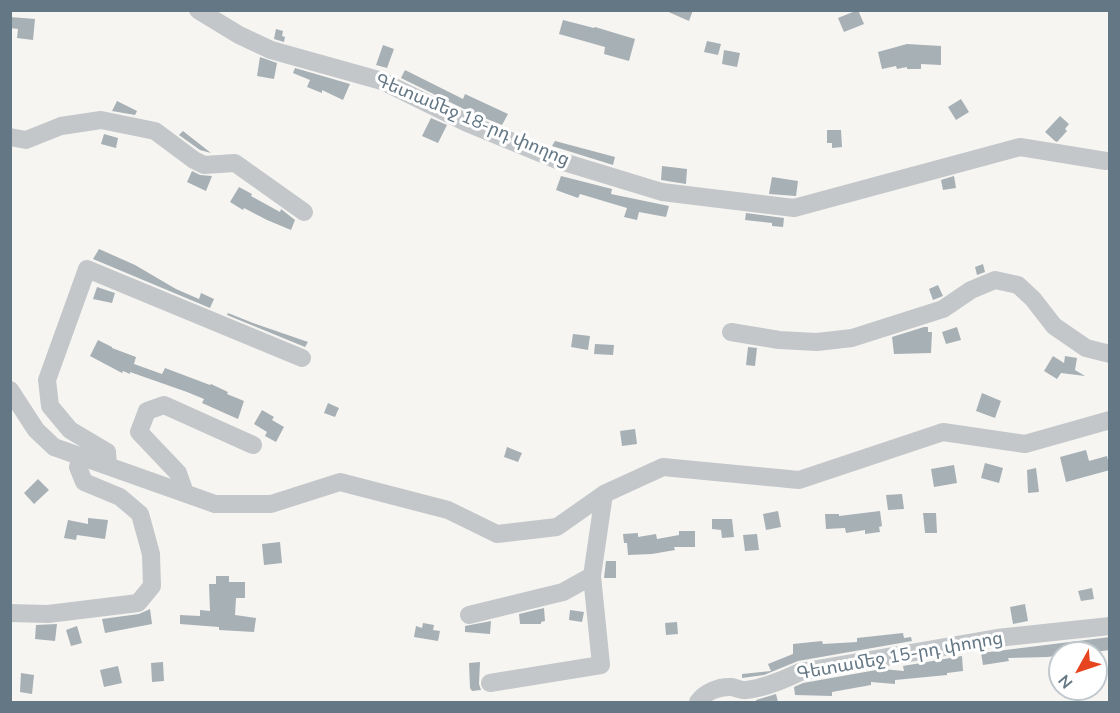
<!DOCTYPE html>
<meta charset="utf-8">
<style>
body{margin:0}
#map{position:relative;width:1120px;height:713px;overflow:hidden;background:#f6f5f2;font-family:"Nunito Sans",sans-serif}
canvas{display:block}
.frame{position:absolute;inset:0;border:12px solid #647784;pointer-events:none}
.north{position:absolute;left:1048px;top:641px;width:60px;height:60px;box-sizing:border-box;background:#fff;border:2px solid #c1c9ce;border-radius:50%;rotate:230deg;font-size:16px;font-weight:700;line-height:24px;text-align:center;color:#647784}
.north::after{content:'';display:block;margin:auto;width:21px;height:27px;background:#e74420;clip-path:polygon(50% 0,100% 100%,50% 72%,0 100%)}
</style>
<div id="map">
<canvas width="1120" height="713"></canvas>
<div class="frame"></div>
<div class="north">N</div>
</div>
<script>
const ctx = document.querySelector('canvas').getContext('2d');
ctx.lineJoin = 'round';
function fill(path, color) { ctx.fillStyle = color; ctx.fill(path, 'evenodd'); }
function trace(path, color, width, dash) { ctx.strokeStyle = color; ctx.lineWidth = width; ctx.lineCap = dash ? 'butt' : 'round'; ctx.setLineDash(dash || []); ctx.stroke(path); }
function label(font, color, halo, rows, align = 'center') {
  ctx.font = font + ' "Nunito Sans","Noto Sans Armenian",sans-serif'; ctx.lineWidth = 6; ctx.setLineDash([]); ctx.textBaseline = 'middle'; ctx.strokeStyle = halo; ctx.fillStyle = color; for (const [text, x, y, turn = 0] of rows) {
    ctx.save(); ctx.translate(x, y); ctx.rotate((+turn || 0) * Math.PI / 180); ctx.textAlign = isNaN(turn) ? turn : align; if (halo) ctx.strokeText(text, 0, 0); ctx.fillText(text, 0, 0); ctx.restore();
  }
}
const building = new Path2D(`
 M664,10H693L689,21Z
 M858,10L864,24L844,32L838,18Z
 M10,17L35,19L33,40L17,38L18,29L10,28Z
 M563,20L594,28L595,27L635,39L629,61L604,54L605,47L559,34Z
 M276,29L283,31L282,36L285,37L284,42L274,39Z
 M707,41L721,44L718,55L704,52Z
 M907,44L941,46V65L921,64V69H907V67L897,69L896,66L882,69L878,52Z
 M383,45L394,49L387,68L376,65Z
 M724,50L740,53L737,67L722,64Z
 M260,57L277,63L274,79L257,76Z
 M295,68L350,84L343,100L322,90V93L307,87L310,80L293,73Z
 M405,70L463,99L465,94L508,114L502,125L472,113L401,78Z
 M961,99L969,112L956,120L948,107Z
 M117,101L137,111L135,115L112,111Z
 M1060,116L1069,124L1065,129L1067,131L1057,142L1055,141L1045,132Z
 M431,118L447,125L438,143L422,136Z
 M827,130H841L842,147L832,148V143H827Z
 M183,131L211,153L200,150L179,135Z
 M104,134L118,138L116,148L101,144Z
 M555,141L615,157L613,165L552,146Z
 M662,166L687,169L686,184L661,180Z
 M192,171L200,175L212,176L206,191L187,182Z
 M561,176L612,189L611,194L669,206L666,217L639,212L637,220L624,217L627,208L580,194L578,198L556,190Z
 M954,176L956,188L943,190L941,180Z
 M772,177L798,181L796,196L769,194Z
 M239,187L252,194L251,196L280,212L281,209L295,220L291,230L267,220L244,208L243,210L230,202Z
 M746,213L784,218L783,227L772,226V223L745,220Z
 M99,249L135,265L176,289L199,299L201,293L214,299L210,308L93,259Z
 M983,264L985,272L977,275L975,267Z
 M938,285L943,296L933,300L929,289Z
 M97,287L115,293L112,303L93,299Z
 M228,313L253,323L308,342L305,347L227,315Z
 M924,327H928V332H932L931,353L894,354L892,337Z
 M957,327L961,340L946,344L942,332Z
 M573,334L590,336L588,350L571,347Z
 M98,340L112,347V348L136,357L134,364L162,374L165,368L210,385L211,384L228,392L227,394L244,401L238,419L202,403L204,399L187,392L130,372V374L123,371L122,373L90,356Z
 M595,344L614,345L613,355L594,354Z
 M748,347L757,348L755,366L746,365Z
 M1053,356L1064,363L1065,356L1077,358L1075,370L1085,376L1061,373L1057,379L1044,371Z
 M982,393L1001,401L995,418L976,411Z
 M328,403L339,408L335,417L324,413Z
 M262,410L274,417L272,420L284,427L276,442L265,436L267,432L254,424Z
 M635,429L637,444L622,446L620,431Z
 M507,447L522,453L518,462L504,457Z
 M1086,450L1089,461L1107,456L1110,470L1066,482L1060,457Z
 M985,463L1003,468L999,483L981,478Z
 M954,465L957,483L934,487L931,469Z
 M1036,468L1039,492L1028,493L1027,470Z
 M38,479L49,490L34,504L24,493Z
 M902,494L904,509L888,510L886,495Z
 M778,511L781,527L766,530L763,514Z
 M880,511L882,526L879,527L880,532L865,534V530L846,533L845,528L826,529L825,514H839V516Z
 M923,513H936L937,533H925Z
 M88,518L108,520L105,539L77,535L76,540L64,538L68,520L88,524Z
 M712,519H732L734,537L722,538L721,530L712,529Z
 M679,531H695V547H674L675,550L652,554L628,555L627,543H624L623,534L638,533V537L656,534L657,539L679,535Z
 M757,534L759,550L745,551L743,535Z
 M280,542L282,563L264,565L262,544Z
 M606,561H616V578H604Z
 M216,576H229V582H245V598H236L235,615L256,618L254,632L219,630V627L180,624V615L200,616V610L210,611L209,584H216Z
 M1092,588L1094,599L1081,601L1078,591Z
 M1025,604L1028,621L1013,624L1010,607Z
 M544,608L545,621L541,622V624H520L519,614Z
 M150,609L152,624L105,633L102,619L139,614Z
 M570,610L584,612L582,622L569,620Z
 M491,621L490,634L465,632V626Z
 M677,622L678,634L666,635L665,623Z
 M423,623L434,625L433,630L440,631L438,641L414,637L416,626L422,628Z
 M57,624L55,641L35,639L36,625Z
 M77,626L82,643L71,646L66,630Z
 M903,633L904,638L911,637L912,641L798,661L764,675L742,678V674L771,671L768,664L793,654V644L822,641L823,644L857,642V638Z
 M1110,637V650L1087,653H1060V655L1048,657L1008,658L1009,661L983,665L981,653Z
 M962,656L963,671L947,673V675L895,680V684L871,682V685L832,692V696L795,695L794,687L803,683L882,669L904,671L903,666Z
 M163,662L164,681L152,682L151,663Z
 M480,662L479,684L481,690L472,691L470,688L469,663Z
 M118,666L122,683L104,687L100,670Z
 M21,673L34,675L32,694L20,692Z
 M776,694L778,702H756V700Z`);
const minor = new Path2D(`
 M198,10L239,35L271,50L382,81L467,123L557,160L662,192L794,208L1020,147L1106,161
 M10,137L26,140L61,126L101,120L155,131L194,160L204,165L235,163L304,212
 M731,332L779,340L817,342L852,338L943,309L971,290L995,280L1018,285L1033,299L1054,326L1086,348L1110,354
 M10,390L36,430L54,447L215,504H271L340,482L448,510L497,534L557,527L604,494L663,467L799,480L943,432L1025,444L1110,420
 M108,466L107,452L70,430L50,406L47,380L87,269L302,358
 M185,493L178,473L139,432L147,411L164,405L253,445
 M10,613L48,614L138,603L152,586L151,554L140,514L120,497L84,482L78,467L81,456
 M469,615L563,592L592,576
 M490,683L601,665L592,576L604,494
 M698,702C705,692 719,686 732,687C737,688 741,691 746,690C765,688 783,680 800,672L997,638L1110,626`);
const streetNames = [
 ["Գետամեջ 18-րդ փողոց",472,121,23],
 ["Գետամեջ 15-րդ փողոց",900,657,-10]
];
fill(building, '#a7b0b5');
trace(minor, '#c3c7ca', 18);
label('18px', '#647784', '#fff', streetNames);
</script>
